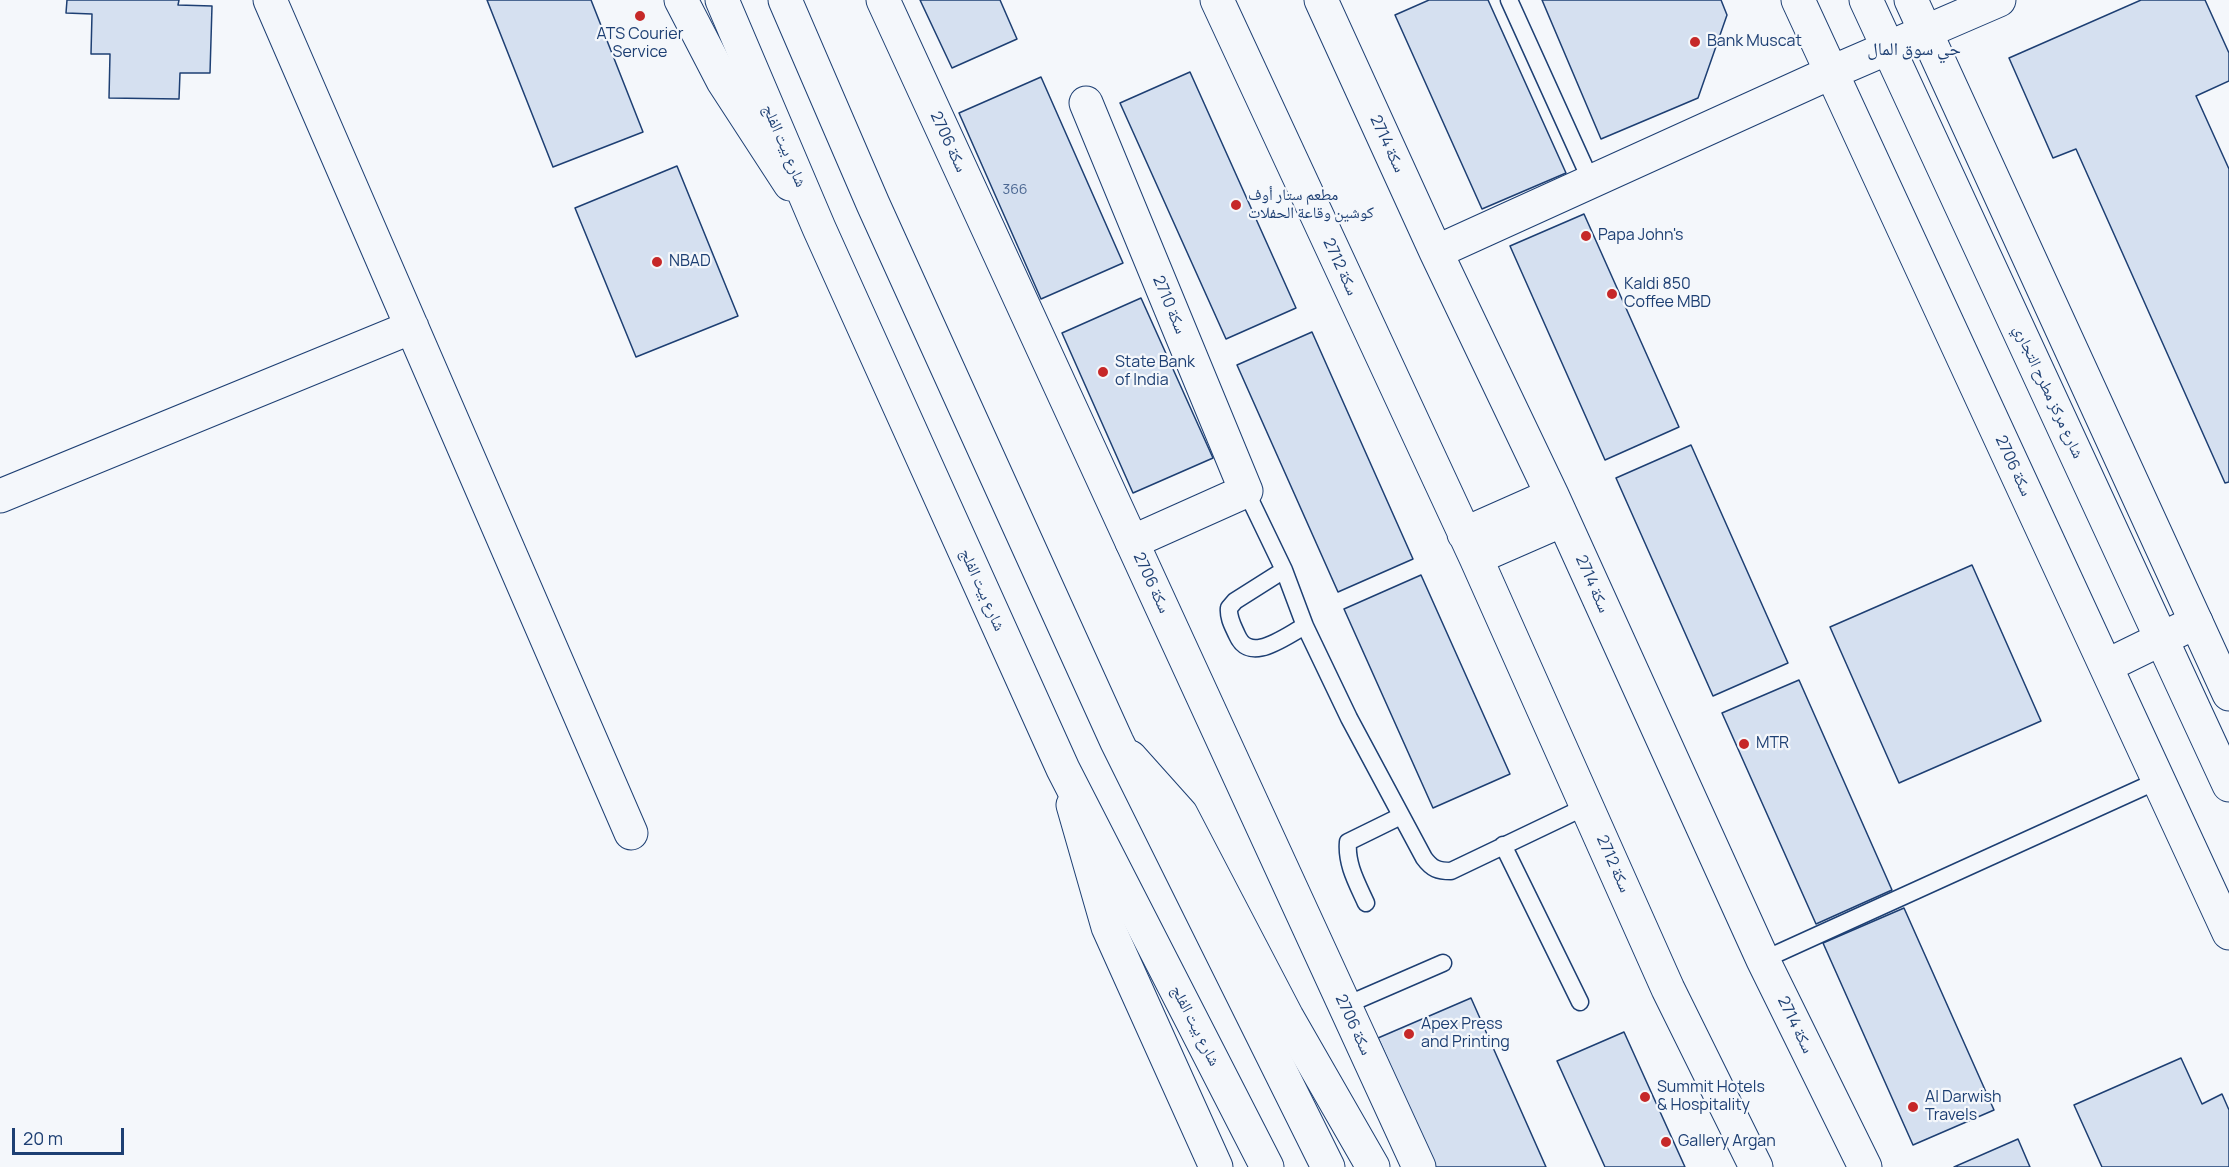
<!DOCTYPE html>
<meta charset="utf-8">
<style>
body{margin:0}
#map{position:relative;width:2229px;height:1167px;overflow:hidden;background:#f4f7fb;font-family:Manrope,sans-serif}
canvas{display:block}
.scale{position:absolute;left:12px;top:1128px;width:112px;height:27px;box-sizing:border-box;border:3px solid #1d3f73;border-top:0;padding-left:8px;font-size:18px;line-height:21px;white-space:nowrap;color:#1d3f73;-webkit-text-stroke:4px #f4f7fb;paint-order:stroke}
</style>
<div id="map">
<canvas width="2229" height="1167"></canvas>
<div class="scale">20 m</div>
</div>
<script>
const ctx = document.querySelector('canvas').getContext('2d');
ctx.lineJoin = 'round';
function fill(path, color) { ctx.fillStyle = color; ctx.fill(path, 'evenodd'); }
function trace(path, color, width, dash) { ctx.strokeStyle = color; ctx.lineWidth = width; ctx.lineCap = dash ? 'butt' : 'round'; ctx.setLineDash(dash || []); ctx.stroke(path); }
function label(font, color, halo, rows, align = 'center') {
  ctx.font = font + ' Manrope,"Noto Naskh Arabic",sans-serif'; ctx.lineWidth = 4.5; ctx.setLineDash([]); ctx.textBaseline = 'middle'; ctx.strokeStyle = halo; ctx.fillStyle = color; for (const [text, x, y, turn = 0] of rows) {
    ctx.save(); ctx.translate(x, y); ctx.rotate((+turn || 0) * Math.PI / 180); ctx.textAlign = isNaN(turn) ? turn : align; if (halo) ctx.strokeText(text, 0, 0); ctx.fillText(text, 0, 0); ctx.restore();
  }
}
const building = new Path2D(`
 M67,0H179L178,5L212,6L210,73H180L179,99L109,98L110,54H91L92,14L66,13Z
 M487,0H591L643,132L553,167Z
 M920,0H1000L1017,39L952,68Z
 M1429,0H1488L1566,173L1482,209L1395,15Z
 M1542,0H1721L1727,15L1698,98L1601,139Z
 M2141,0H2205L2229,53V81L2196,96L2229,169V482L2225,483L2076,149L2053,158L2009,58Z
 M1190,72L1296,308L1226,339L1120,103Z
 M1041,77L1123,263L1041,299L959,113Z
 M677,166L738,316L636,357L575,208Z
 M1584,214L1679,427L1605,460L1510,246Z
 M1141,298L1213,458L1133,493L1062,333Z
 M1312,332L1413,559L1338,592L1237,365Z
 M1691,445L1788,663L1713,696L1616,478Z
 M1972,565L2041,721L1899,783L1830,627Z
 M1421,575L1510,774L1433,808L1344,609Z
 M1799,680L1892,890L1816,924L1722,713Z
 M1904,908L1994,1110L1913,1145L1823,943Z
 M1471,998L1546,1167H1435L1378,1038Z
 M1624,1032L1685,1167H1605L1557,1061Z
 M2181,1058L2202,1104L2222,1094L2229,1110V1167H2102L2074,1105Z
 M2018,1139L2030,1167H1954Z`);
const lane = new Path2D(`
 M1509,0L1591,181
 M1246,491L1284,570L1305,626L1349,718L1424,858C1432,869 1438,871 1451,871L1587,806
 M1284,570L1235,601L1229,608C1228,618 1233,626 1237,635C1250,665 1285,636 1305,626
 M1503,845L1580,1002
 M1366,903C1357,883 1346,864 1348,842L1401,816
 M1763,960L2159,780
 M1344,1006L1443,963`);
const street = new Path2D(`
 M270,0L631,833
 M1217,0L1476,558L1668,989L1756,1167
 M1321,0L1436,252L1552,495L1763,960L1865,1167
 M1798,0L2229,933
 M1086,103L1246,491L1132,542
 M1436,252L1830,73L1999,0
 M0,496L412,327
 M1464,534L1552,495
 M1476,558L1563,520
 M2106,666L2196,622`);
const secondary = new Path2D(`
 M681,0L723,81L790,184
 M883,0L1419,1167
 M1866,0L2229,785
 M1911,0L2229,694
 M1130,757L1181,814L1287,1017L1373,1167
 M1073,805L1108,927L1216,1167`);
const primary = new Path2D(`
 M722,0L819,228L1063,769L1267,1167
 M785,0L873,204L1117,742L1328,1167`);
const markers = [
 [640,16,6,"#c62828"],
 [1695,42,6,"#c62828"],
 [1236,205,6,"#c62828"],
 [1586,236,6,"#c62828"],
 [657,262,6,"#c62828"],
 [1612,294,6,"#c62828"],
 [1103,372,6,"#c62828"],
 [1744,744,6,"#c62828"],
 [1409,1034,6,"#c62828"],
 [1645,1097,6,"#c62828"],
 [1913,1107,6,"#c62828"],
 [1666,1142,6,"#c62828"]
];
const numberNames = [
 ["366",1015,190]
];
const poiNames = [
 ["ATS Courier",640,35,"center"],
 ["Service",640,53,"center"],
 ["Bank Muscat",1707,42],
 ["مطعم ستار أوف",1248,196],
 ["كوشين وقاعة الحفلات",1248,214],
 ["Papa John's",1598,236],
 ["NBAD",669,262],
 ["Kaldi 850",1624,285],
 ["Coffee MBD",1624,303],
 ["State Bank",1115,363],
 ["of India",1115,381],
 ["MTR",1756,744],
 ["Apex Press",1421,1025],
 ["and Printing",1421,1043],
 ["Summit Hotels",1657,1088],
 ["& Hospitality",1657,1106],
 ["Al Darwish",1925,1098],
 ["Travels",1925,1116],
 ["Gallery Argan",1678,1142]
];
const streetNames = [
 ["سكة 2706",948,142,65],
 ["سكة 2714",1387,144,65],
 ["شارع بيت الفلج",784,146,67],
 ["سكة 2712",1340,267,65],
 ["سكة 2710",1169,305,67],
 ["شارع مركز مطرح التجاري",2048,392,65],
 ["سكة 2706",2013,466,65],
 ["سكة 2706",1151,583,65],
 ["سكة 2714",1592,584,66],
 ["شارع بيت الفلج",982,590,66],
 ["سكة 2712",1613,864,66],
 ["سكة 2706",1353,1025,65],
 ["سكة 2714",1795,1025,64],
 ["شارع بيت الفلج",1195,1026,63]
];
const neighbourhoodNames = [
 ["حي سوق المال",1914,50]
];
fill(building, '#d5e0f0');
trace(building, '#1d3f73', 1.5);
trace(lane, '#1d3f73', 19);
trace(street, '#1d3f73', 35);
trace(secondary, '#1d3f73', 35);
trace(primary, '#1d3f73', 35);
trace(lane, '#f4f7fb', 16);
trace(street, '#f4f7fb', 33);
trace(secondary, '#f4f7fb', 33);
trace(primary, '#f4f7fb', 33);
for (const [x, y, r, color] of markers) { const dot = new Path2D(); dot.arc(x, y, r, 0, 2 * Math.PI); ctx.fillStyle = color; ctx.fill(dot); trace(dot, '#f4f7fb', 2); }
label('14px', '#4b6792', null, numberNames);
label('16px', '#1d3f73', '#f4f7fb', poiNames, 'left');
label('16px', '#1d3f73', '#f4f7fb', streetNames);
label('18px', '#1d3f73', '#f4f7fb', neighbourhoodNames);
</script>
